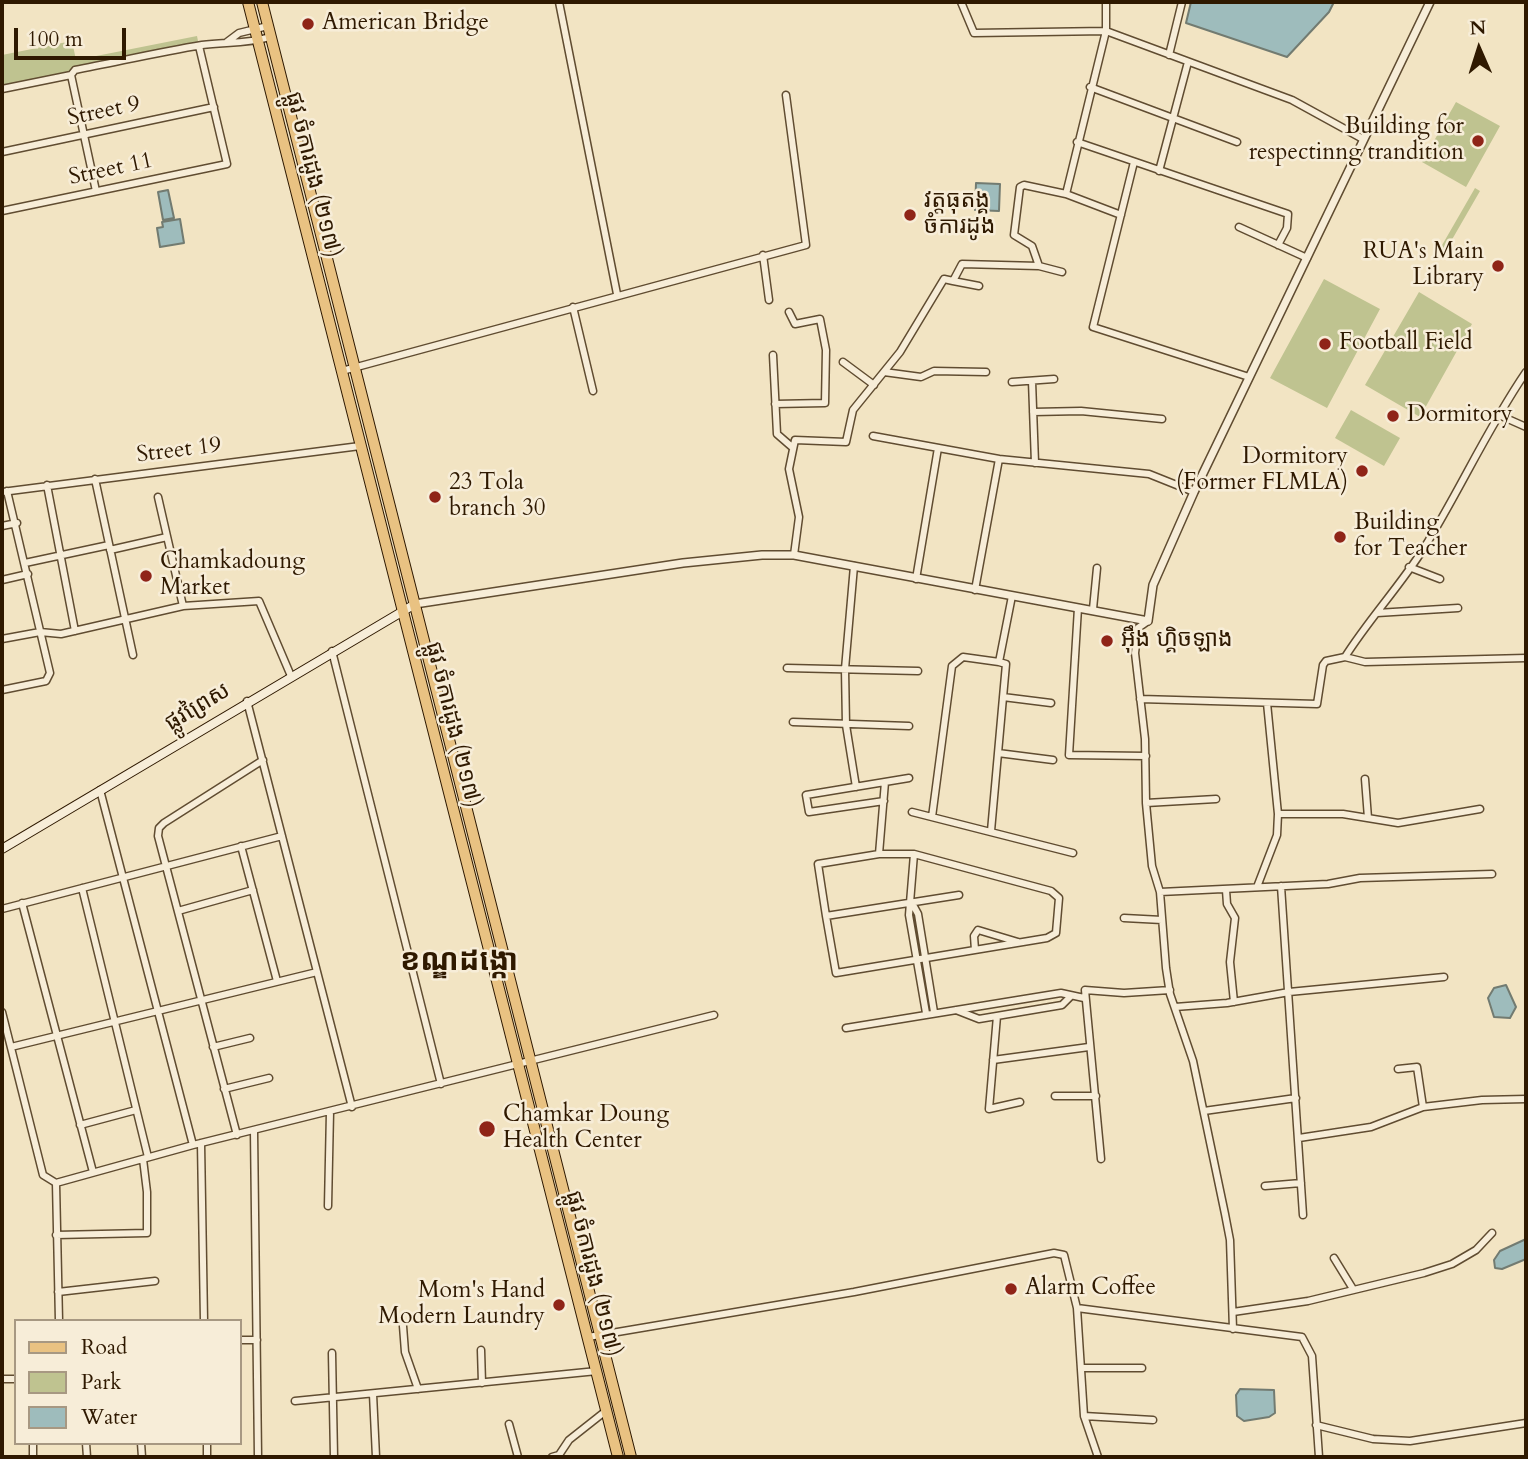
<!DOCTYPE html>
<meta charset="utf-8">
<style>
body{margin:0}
#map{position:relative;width:1528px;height:1459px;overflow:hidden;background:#f2e4c3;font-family:Cardo,serif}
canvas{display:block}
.frame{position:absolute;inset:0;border:4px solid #2f1900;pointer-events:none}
.legend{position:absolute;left:14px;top:1319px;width:228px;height:126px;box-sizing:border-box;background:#f7edd8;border:2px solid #a79882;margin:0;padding:9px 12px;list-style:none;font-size:21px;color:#2f1900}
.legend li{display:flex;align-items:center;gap:14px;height:35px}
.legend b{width:35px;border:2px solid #a79882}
.north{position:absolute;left:1444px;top:14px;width:70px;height:70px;-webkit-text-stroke:5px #f7edd8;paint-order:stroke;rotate:357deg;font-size:19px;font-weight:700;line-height:28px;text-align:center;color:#2f1900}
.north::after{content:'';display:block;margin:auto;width:24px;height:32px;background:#2f1900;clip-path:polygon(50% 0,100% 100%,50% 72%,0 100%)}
.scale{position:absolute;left:14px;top:28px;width:112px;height:32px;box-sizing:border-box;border:4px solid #2f1900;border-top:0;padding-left:9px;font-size:21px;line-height:24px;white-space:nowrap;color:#2f1900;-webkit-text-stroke:5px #f7edd8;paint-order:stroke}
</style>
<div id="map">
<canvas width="1528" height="1459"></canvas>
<div class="frame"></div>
<ul class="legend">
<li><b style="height:9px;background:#e9c282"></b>Road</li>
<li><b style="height:19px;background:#bfc390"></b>Park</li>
<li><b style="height:19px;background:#9ebcbc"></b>Water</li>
</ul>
<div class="north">N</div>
<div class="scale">100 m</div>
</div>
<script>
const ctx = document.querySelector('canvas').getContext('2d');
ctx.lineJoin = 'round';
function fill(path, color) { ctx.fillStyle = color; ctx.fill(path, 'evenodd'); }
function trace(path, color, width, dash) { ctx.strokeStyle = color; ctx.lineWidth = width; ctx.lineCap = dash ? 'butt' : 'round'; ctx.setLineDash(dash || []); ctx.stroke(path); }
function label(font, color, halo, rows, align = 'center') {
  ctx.font = font + ' Cardo,"Noto Sans Khmer",serif'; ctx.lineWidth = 5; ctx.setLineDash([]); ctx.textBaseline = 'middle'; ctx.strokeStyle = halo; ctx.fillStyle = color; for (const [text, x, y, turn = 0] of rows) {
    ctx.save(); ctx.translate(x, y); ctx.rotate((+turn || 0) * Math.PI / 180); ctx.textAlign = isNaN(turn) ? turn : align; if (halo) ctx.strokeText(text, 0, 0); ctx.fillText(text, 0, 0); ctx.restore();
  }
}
const green = new Path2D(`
 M197,36L199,46L2,85V55L72,41L76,60Z
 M1456,102L1500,126L1466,187L1422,162Z
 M1475,188L1480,191L1446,250L1441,247Z
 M1324,279L1380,309L1327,408L1270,378Z
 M1419,292L1472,324L1420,417L1365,385Z
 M1351,410L1400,438L1384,466L1335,438Z`);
const water = new Path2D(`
 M1191,2H1334L1329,12L1287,57L1186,23Z
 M976,183L1000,184L999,211L975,210Z
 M168,190L174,218L163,220L158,192Z
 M180,219L184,243L160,247L157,228L163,227L162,222Z
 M1506,985L1516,1007L1510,1018L1494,1017L1488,998L1494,988Z
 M1526,1239V1259L1502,1269L1495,1268L1494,1260L1500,1251Z
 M1240,1389L1274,1390L1275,1413L1269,1417L1244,1421L1237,1416L1236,1395Z`);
const minor = new Path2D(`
 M559,2L617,294
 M961,2L974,33L1106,31L1292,100L1363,139
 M227,42L239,33L268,26
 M1169,55L1182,2
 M71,75L96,191
 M1090,87L1237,142
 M2,89L71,75L75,70C117,62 159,52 202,45C226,42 247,44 270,37
 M1077,142L1288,214L1287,228L1278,245
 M2,152L214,107
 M1134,162L1093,327L1249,377
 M1159,171L1188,62
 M1066,194L1106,31V2
 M2,211L227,164L199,46
 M1239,227L1307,258
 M763,255L769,300
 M1039,266L1032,246L1014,235L1020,187L1024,185L1066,194L1121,215
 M953,281L979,286
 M573,307L593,391
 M773,355L777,434L792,447
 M843,362L874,385
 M342,371L806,245L786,95
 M884,372L921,377L934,371L986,372
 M1032,381L1035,463
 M1012,382L1054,379
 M775,404L825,403L826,350L820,319L795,324L789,312
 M1033,412L1081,411L1162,419
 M1499,415L1526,427
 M873,436L999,459L1149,474L1194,492
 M95,479L133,655
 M47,485L75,631
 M2,492L360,446
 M158,497L183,606
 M2,526L17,523
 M110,550L167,537
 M794,555L799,517L789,469L795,440L846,442L853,410L900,352L944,279L953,281L962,264L1039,266L1062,272
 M25,563L109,545
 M854,566L845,669L846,725L856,787
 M1409,567L1440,579
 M916,579L938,448
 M2,580L28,574
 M975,590L999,459
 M1078,608L1069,755L1146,756
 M1093,609L1097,568
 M1377,613L1458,608
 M1148,621L1138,628L1135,653L1145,739L1146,803L1152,866L1160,892L1166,968L1170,994L1193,1061L1225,1214L1230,1240L1233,1329
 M2,639L40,632L61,634L183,606L259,601L291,676
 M332,651L441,1084
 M1345,657L1365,662L1526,658
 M787,668L918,671
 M2,690L46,681L50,673L7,491
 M1003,697L1051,703
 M1140,699L1317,704L1323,665L1326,661L1345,657C1369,619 1400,586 1424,548C1460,490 1487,429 1526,372
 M247,701L352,1107
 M793,722L909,726
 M998,753L1053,760
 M1365,779L1368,818
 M100,790L193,1145
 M884,801L809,812L806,795L909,778
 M1146,803L1216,799
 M912,812L1073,853
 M1278,814H1343L1398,823L1480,809
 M932,817L952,666L963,657L999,662
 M991,831L1006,664L999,662L1012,596
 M241,846L277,981
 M879,854L885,782
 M914,854L909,915L926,1013
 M1281,886L1303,1215
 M1257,887L1277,835L1278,814L1267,703
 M82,888L148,1157
 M1226,890L1227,904L1235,918L1230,962L1234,1002
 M1160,892L1328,884L1360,878L1492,874
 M22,903L93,1172
 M912,903L918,914L934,1012
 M2,909L282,836
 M178,911L253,890
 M826,916L836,973L1047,938L1056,933L1059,898L1051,891L914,854H879L818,864L826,916L959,895
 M1124,918L1162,920
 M975,950L974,936L978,930L1018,942
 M1175,1007L1227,1003L1289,992L1444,977
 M956,1010L979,1019L1062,1005L1070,997
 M2,1012L43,1175L56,1183L193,1145L714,1015
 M997,1016L989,1109L1020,1102
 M846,1028L1061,993L1084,998
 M11,1047L317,972
 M213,1047L250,1038
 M993,1060L1089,1047
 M1398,1069L1417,1067L1423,1107
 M224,1089L269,1078
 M1055,1096H1096
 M1204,1111L1296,1098
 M80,1125L136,1110
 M254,1131L258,1457
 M237,1135L158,836L159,828L164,823L263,760
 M1299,1138L1371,1127L1423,1107L1482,1100L1526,1099
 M201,1143L204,1321
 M1101,1159L1085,990L1124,993L1170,990
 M56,1183L59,1321
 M1265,1186L1301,1183
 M328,1206L330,1112
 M56,1235L147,1233V1192L143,1159
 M1334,1258L1353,1289
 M58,1292L155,1281
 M1077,1308L1302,1337L1312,1356L1319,1457
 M1233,1312L1308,1301L1424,1273L1452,1264L1476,1250L1492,1233
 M403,1326L405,1352L418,1389
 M588,1337L854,1292L1054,1253L1064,1255L1077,1308L1084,1416L1098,1457
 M240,1340H257
 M481,1350L482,1383
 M332,1353L334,1457
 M1081,1368H1142
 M2,1379H16
 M373,1394L376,1457
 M295,1401L597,1371
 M1084,1416L1153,1420
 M509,1424L518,1457
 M1316,1425L1373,1439L1410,1441L1526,1423
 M33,1443V1457
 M86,1443L87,1457
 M141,1443L142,1457
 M207,1443V1457
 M552,1457L559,1455L569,1440L607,1410`);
const tertiary = new Path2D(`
 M415,604L683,563L762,555H794L1148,621L1153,585L1194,492L1430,2`);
const secondary = new Path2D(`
 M2,849L415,604`);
const primary = new Path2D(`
 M248,2L618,1457
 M262,2L631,1457`);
const markers = [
 [308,24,7,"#8f2418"],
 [1478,141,7,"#8f2418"],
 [910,215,7,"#8f2418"],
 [1498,266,7,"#8f2418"],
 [1325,344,7,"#8f2418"],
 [1393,416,7,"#8f2418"],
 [1362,471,7,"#8f2418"],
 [435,497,7,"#8f2418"],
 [1340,537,7,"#8f2418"],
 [146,576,7,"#8f2418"],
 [1107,641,7,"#8f2418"],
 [487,1129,9,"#8f2418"],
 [1011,1289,7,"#8f2418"],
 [559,1305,7,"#8f2418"]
];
const poiNames = [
 ["American Bridge",322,24],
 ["Building for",1464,128,"right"],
 ["respectinng trandition",1464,154,"right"],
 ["វត្តធុតង្គ",924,202],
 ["ចំការដូង",924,228],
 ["RUA's Main",1484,253,"right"],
 ["Library",1484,279,"right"],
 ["Football Field",1339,344],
 ["Dormitory",1407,416],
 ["Dormitory",1348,458,"right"],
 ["(Former FLMLA)",1348,484,"right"],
 ["23 Tola",449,484],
 ["branch 30",449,510],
 ["Building",1354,524],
 ["for Teacher",1354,550],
 ["Chamkadoung",160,563],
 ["Market",160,589],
 ["អ៊ឹង ហ្គិចឡាង",1121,641],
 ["Chamkar Doung",503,1116],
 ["Health Center",503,1142],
 ["Alarm Coffee",1025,1289],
 ["Mom's Hand",545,1292,"right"],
 ["Modern Laundry",545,1318,"right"]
];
const streetNames = [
 ["Street 9",104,112,-12],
 ["Street 11",111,170,-12],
 ["ផ្លូវ ចំការដូង (២១៧)",312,175,76],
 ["Street 19",179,451,-7],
 ["ផ្លូវព្រៃស",198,708,-31],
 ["ផ្លូវ ចំការដូង (២១៧)",452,725,76],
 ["ផ្លូវ ចំការដូង (២១៧)",592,1274,76]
];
const districtNames = [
 ["ខណ្ឌដង្កោ",459,963]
];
fill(green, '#bfc390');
fill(water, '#9ebcbc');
trace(water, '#727b71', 2);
trace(minor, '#604c31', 9);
trace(tertiary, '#604c31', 10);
trace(secondary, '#2f1900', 10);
trace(primary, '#2f1900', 12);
trace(minor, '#f7edd8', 6);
trace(tertiary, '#f7edd8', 7);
trace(secondary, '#f7edd8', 8);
trace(primary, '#e9c282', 10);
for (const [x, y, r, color] of markers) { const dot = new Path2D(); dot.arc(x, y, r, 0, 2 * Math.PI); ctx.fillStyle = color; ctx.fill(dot); trace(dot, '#f7edd8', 2.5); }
label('23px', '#2f1900', '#f7edd8', poiNames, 'left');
label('23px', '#2f1900', '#f7edd8', streetNames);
label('bold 30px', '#2f1900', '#f7edd8', districtNames);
</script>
